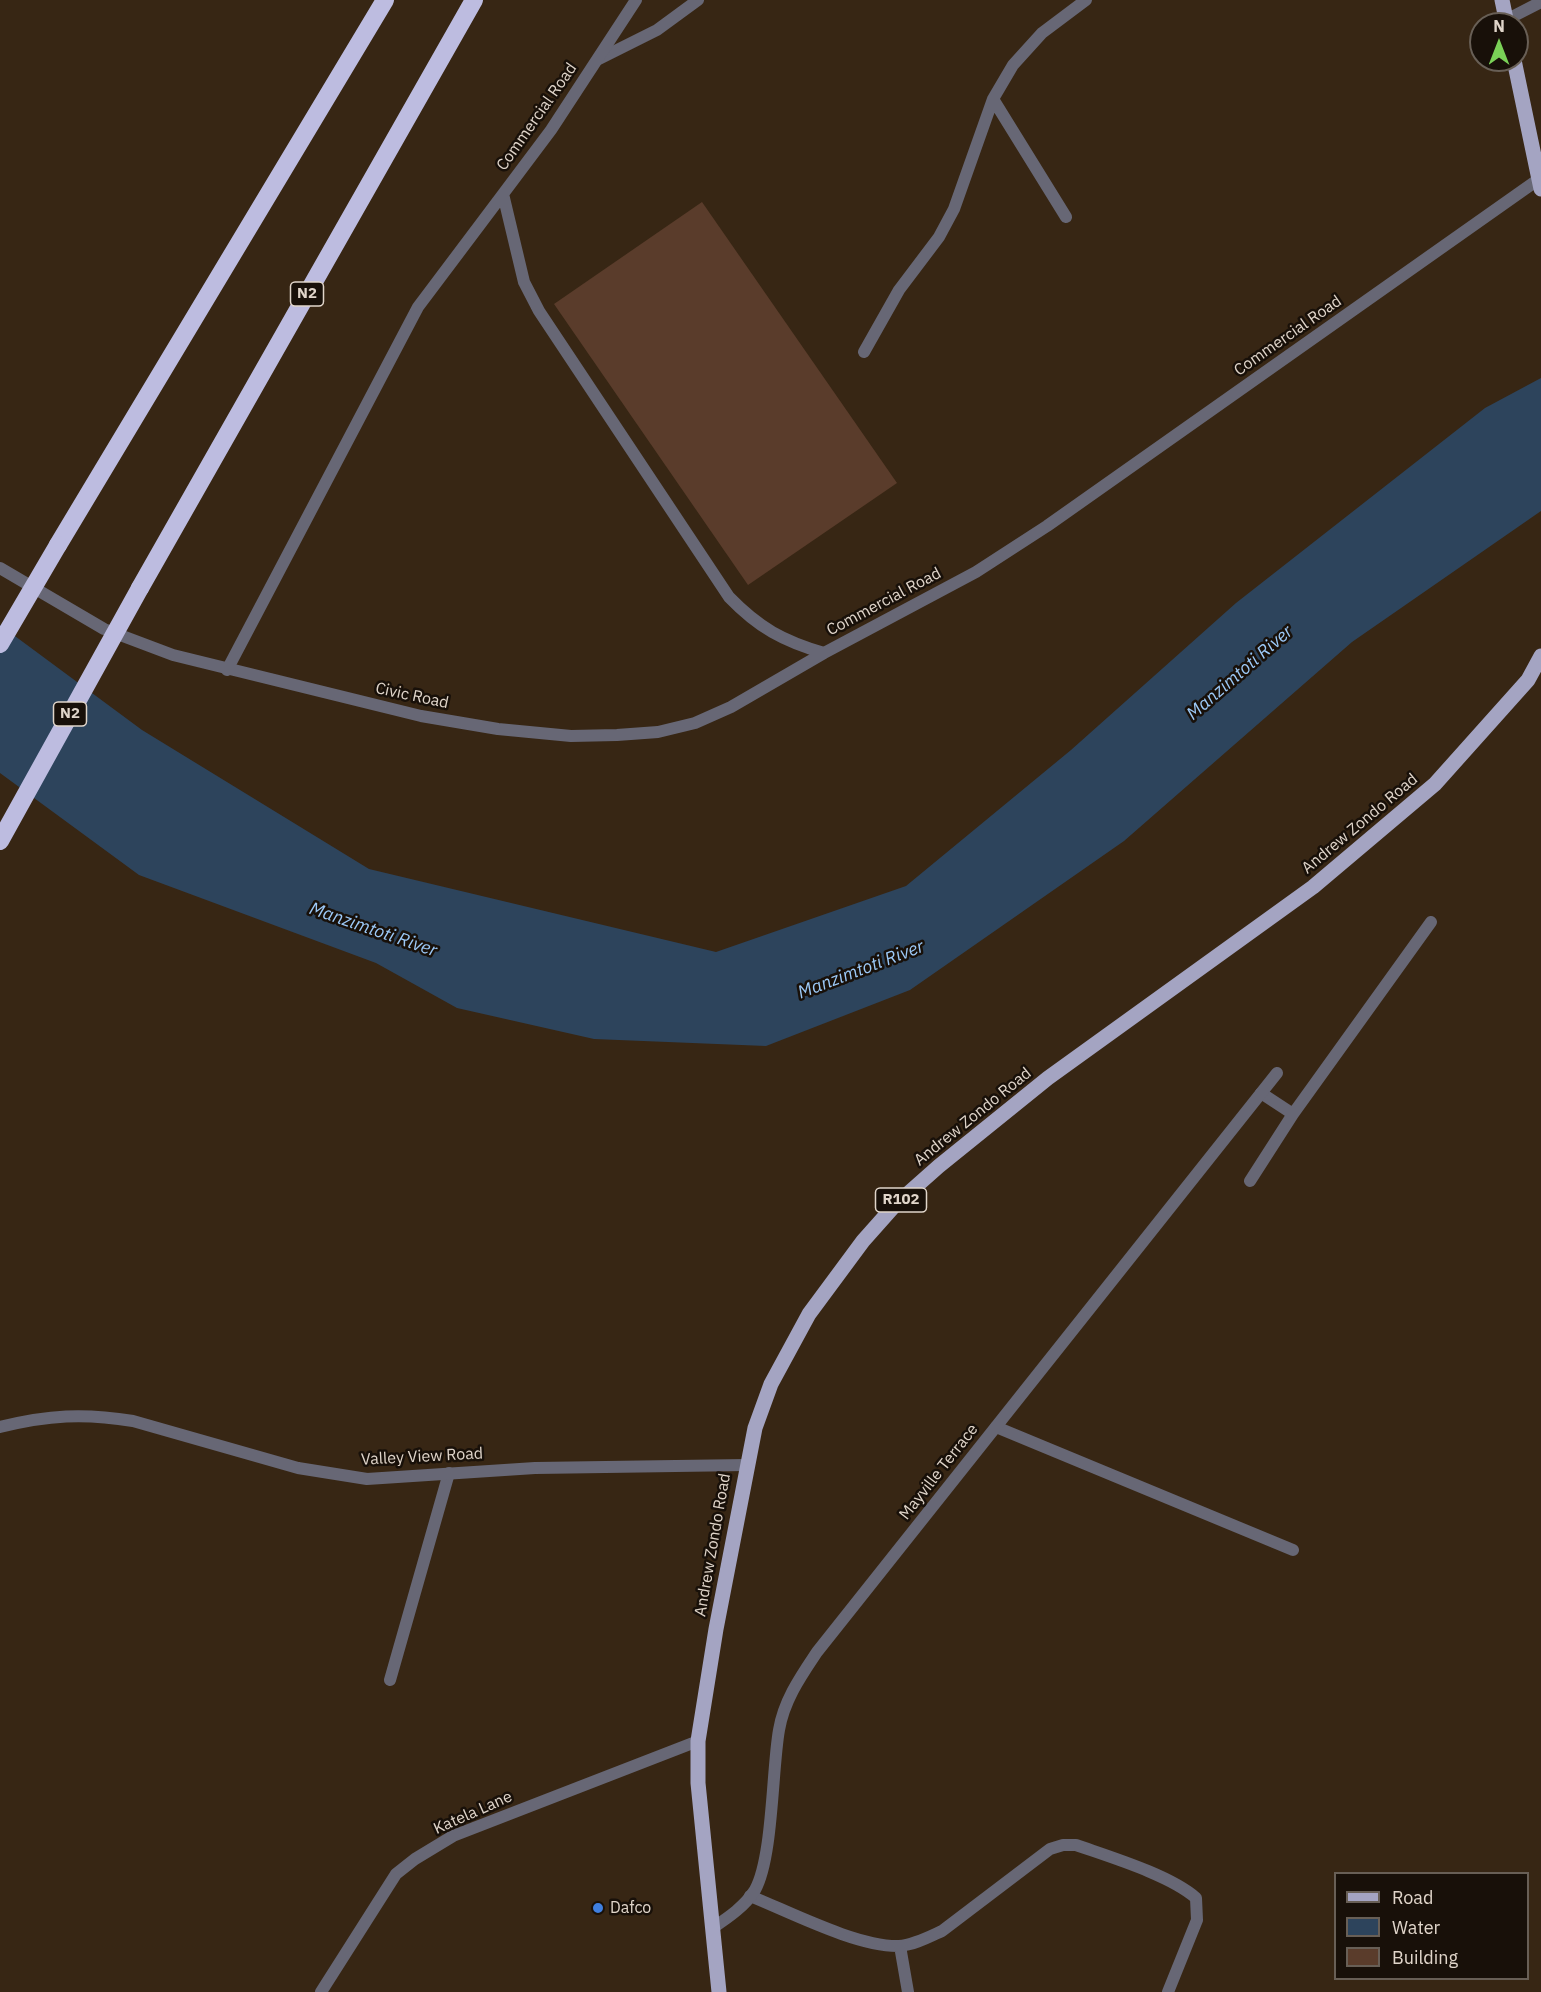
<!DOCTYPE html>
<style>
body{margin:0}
#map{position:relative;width:1541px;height:1992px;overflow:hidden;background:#372614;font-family:"IBM Plex Sans",sans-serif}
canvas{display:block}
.legend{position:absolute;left:1334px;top:1872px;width:195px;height:108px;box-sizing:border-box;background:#181009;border:2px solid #685f56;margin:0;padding:8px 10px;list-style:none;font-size:18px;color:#e0d5ca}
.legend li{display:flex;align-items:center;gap:12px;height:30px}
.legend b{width:30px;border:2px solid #685f56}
.north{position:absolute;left:1469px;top:12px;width:60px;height:60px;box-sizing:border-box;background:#181009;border:2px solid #685f56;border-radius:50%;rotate:0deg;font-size:16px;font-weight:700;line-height:24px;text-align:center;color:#e0d5ca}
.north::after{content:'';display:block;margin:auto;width:21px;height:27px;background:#7ad157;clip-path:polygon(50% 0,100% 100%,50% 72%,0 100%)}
</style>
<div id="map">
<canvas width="1541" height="1992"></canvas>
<ul class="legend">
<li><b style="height:8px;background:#a4a4c2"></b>Road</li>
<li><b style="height:16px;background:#2d445c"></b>Water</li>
<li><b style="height:16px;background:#5a3c2b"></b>Building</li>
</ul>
<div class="north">N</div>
</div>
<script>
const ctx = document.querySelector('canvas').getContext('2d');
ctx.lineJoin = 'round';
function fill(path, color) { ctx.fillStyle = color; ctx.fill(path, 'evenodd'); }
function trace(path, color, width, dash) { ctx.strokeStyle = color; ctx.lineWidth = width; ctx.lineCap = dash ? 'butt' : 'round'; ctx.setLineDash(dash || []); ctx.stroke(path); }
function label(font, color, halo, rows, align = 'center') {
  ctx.font = font + ' "IBM Plex Sans",sans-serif'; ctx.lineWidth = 5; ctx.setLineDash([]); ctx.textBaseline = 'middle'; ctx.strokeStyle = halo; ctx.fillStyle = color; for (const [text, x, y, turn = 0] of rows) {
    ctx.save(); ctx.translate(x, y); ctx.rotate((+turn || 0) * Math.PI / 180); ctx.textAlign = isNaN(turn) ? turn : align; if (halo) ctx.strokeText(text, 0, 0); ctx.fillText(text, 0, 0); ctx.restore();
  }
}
const water = new Path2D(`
 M1541,378V511L1352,642L1124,841L910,990L766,1046L594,1039L457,1008L376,963L139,875L0,773V625L142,730L369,869L716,952L906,886L1071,750L1236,603L1485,408Z`);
const building = new Path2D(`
 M702,202L897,483L748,585L554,304Z`);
const lane = new Path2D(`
 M1506,20L1541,2
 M599,59L657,30L698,0
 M993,99L1066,217
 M864,352L899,290L939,237L954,209L993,99L1013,65L1042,33L1086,0
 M1293,1114L1431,922
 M1250,1181L1293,1114L1261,1093
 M996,1427L1293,1550
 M390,1680L449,1473
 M750,1896C790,1912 857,1947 899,1946C914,1945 929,1937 942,1931L1050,1849L1063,1845H1076C1110,1857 1170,1875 1196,1898L1197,1920L1168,1992
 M900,1946L908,1992`);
const street = new Path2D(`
 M636,0L551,130L503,194L524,282L539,311L729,597C759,628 783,641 824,653
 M0,568L104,629L173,655L421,716L498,729L571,736L617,735L658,732L695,723L731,707L824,653L976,572L1047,526L1539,179
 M227,670L418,307L503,194
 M0,1427C48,1415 84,1413 133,1421L298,1468L367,1479L535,1468L746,1465
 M714,1927C729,1917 745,1906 755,1890C773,1858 772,1769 779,1730C784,1700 801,1676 817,1652L1277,1073
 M321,1992L396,1874L415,1859L453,1836L698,1741`);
const primary = new Path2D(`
 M1502,0L1507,24
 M1514,60L1541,189
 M719,1992L698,1783V1741L716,1629L755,1428L771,1384L809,1314L863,1241L895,1205L939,1166L1048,1078L1313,887L1435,784L1528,680L1541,656`);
const highway = new Path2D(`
 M58,545L385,0
 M140,588L474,0`);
const highwayBridge = new Path2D(`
 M0,644L58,545
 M0,841L140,588`);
const markers = [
 [598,1908,6,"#3f7fe0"]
];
const shields = [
 [307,294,33],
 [70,714,33],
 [901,1200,51]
];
const shieldNames = [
 ["N2",307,294],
 ["N2",70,714],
 ["R102",901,1200]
];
const streetNames = [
 ["Commercial Road",537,117,-55],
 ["Commercial Road",1288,336,-35],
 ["Commercial Road",884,602,-28],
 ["Civic Road",412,696,12],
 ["Andrew Zondo Road",1360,824,-40],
 ["Andrew Zondo Road",973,1117,-39],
 ["Valley View Road",422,1457,-3],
 ["Mayville Terrace",939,1472,-52],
 ["Andrew Zondo Road",713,1545,-80],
 ["Katela Lane",473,1813,-24]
];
const poiNames = [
 ["Dafco",610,1908]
];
const waterNames = [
 ["Manzimtoti River",1240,673,-41],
 ["Manzimtoti River",373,930,19],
 ["Manzimtoti River",861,970,-21]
];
fill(water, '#2d445c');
fill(building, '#5a3c2b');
trace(lane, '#676775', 12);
trace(street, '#676775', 12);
trace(primary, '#a4a4c2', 15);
trace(highway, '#bdbce0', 18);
trace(highwayBridge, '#bdbce0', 18);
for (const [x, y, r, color] of markers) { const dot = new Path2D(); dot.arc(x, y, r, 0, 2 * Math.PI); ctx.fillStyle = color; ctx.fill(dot); trace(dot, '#181009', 2); }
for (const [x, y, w] of shields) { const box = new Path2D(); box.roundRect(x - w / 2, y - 12, w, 24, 4.5); ctx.fillStyle = '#181009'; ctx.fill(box); trace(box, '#e0d5ca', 1.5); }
label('bold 15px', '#e0d5ca', null, shieldNames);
label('16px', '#e0d5ca', '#181009', streetNames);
label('16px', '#e0d5ca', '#181009', poiNames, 'left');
label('italic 18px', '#9cc9f7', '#181009', waterNames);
</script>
